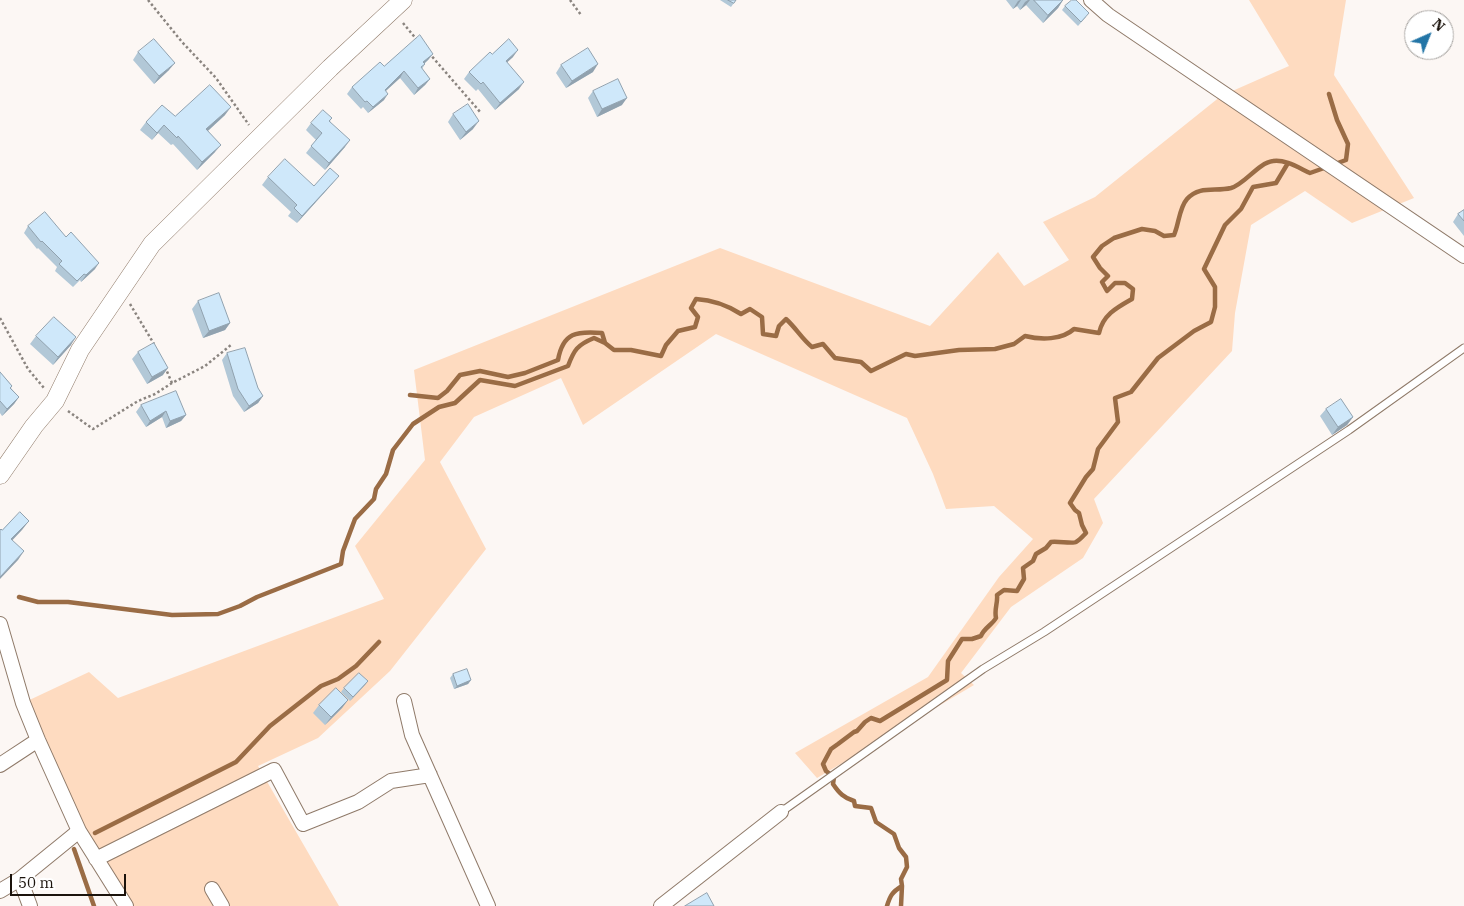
<!DOCTYPE html>
<style>
body{margin:0}
#map{position:relative;width:1464px;height:906px;overflow:hidden;background:#fcf7f4;font-family:"IBM Plex Serif",serif}
canvas{display:block}
.north{position:absolute;left:1404px;top:10px;width:50px;height:50px;box-sizing:border-box;background:#fff;border:1px solid #a4a19e;border-radius:50%;rotate:44deg;font-size:14px;font-weight:700;line-height:20px;text-align:center;color:#1b130c}
.north::after{content:'';display:block;margin:auto;width:18px;height:22px;background:#2375a6;clip-path:polygon(50% 0,100% 100%,50% 72%,0 100%)}
.scale{position:absolute;left:10px;top:874px;width:116px;height:22px;box-sizing:border-box;border:2px solid #1b130c;border-top:0;padding-left:6px;font-size:15px;line-height:18px;white-space:nowrap;color:#1b130c;-webkit-text-stroke:4px #fff;paint-order:stroke}
</style>
<div id="map">
<canvas width="1464" height="906"></canvas>
<div class="north">N</div>
<div class="scale">50 m</div>
</div>
<script>
const ctx = document.querySelector('canvas').getContext('2d');
ctx.lineJoin = 'round';
function fill(path, color) { ctx.fillStyle = color; ctx.fill(path, 'evenodd'); }
function trace(path, color, width, dash) { ctx.strokeStyle = color; ctx.lineWidth = width; ctx.lineCap = dash ? 'butt' : 'round'; ctx.setLineDash(dash || []); ctx.stroke(path); }
const green = new Path2D(`
 M1249,0H1346L1334,75L1414,198L1352,223L1305,191L1251,225L1235,313L1232,351L1094,499L1103,523L1083,558L1011,607L961,673L974,685L817,778L795,753L928,677L999,577L1033,539L994,506L946,509L933,474L907,418L716,334L583,425L561,378L474,417L440,462L486,549L390,671L318,738L258,766L339,906H125L79,831L23,703L89,672L118,698L384,599L355,546L425,460L414,370L720,248L930,326L998,252L1024,286L1069,260L1043,222L1095,197L1221,96L1289,66Z`);
const stream = new Path2D(`
 M1329,94L1337,120L1348,144L1346,160L1335,164
 M410,395L438,398L447,391L460,375L480,371L508,377L525,373L558,360C563,332 577,331 602,333L605,343L614,350H631L661,356L666,345L678,331L695,327L698,317L691,308L696,299C713,300 727,305 741,314L750,309L762,317L763,334L776,336L779,326L786,319C796,328 802,339 812,347L823,344L835,358L861,362L871,371L906,354L915,356L959,350L995,349L1014,344L1025,336C1041,340 1062,340 1074,329L1099,333C1103,315 1116,308 1132,299L1133,289L1125,283H1115L1107,291L1102,282L1108,276L1100,268L1093,257L1102,246L1114,238L1142,229L1155,231L1164,236L1174,235C1179,224 1179,208 1187,199C1200,185 1215,192 1231,188C1245,184 1258,163 1273,161C1285,159 1299,168 1310,173L1327,167
 M19,597L38,602H68L172,615L218,614L240,606L257,597L341,564L343,551L355,519L374,499L376,489L386,474L393,450L413,424L439,407L455,403L480,380L515,386L568,366C574,350 577,345 594,338L605,343
 M95,833L236,762L270,726L321,686L338,679L356,666L379,642
 M74,849L94,906
 M887,906C890,896 892,892 902,886L901,879L907,867L906,857L899,848L894,834L876,822L871,808L855,806L854,801C844,798 839,793 833,784L834,777L826,771L823,764L831,749L838,744L854,732L857,731L865,722L871,718L880,721L947,680L948,661L962,639H972L981,636C984,628 992,625 996,618C994,609 998,603 997,595L1004,590L1017,591L1024,579L1023,568L1033,561L1036,554L1046,548L1051,542C1058,541 1073,544 1076,542C1080,540 1083,536 1086,533L1082,525L1079,513L1075,510L1070,503L1086,477L1093,469L1098,449L1118,422L1115,398L1131,392L1158,358L1194,331L1211,322L1215,307V287L1204,269L1225,225L1241,209L1253,187L1276,183L1288,163
 M901,906L902,886`);
const path = new Path2D(`
 M148,0L182,42L216,78L249,125
 M570,0L581,15
 M403,23L417,40
 M429,53L481,113
 M130,304L154,344
 M0,318L28,369L44,388
 M165,367L172,383L205,366L231,345
 M68,411L93,429L138,401L155,394L172,383`);
const service = new Path2D(`
 M781,812L983,669L1044,632L1349,430L1464,348`);
const minor = new Path2D(`
 M1091,0L1108,15L1464,256
 M0,624L23,703L38,740L79,831L126,906
 M404,701L412,735L488,906
 M0,765L38,740
 M96,859L274,770L303,824L358,802L391,781L430,775
 M212,889L222,906
 M0,891L20,879
 M30,906L20,879L79,831
 M661,906L781,812`);
const tertiary = new Path2D(`
 M0,475L34,426L55,401L80,350L152,244L330,68L403,0`);
const wall = new Path2D(`
 M720,0H736L731,7Z
 M1006,0H1063L1058,8L1043,23L1026,5L1020,10L1017,6L1013,9Z
 M1065,6L1086,17L1078,26L1062,10Z
 M138,52L169,70L154,84L133,60Z
 M433,54L428,60L425,63V64L422,69L430,79L425,85L414,95L400,78L386,91L384,100L368,113L363,107L361,109L347,94L352,87L384,66Z
 M492,54L513,57L507,62L519,89L495,110L478,89L476,91L464,79L469,72Z
 M561,65L593,72L566,88L556,73Z
 M593,91L622,105L597,117L588,98Z
 M453,114L473,129L460,140L448,122Z
 M225,115L208,131L215,152L197,170L173,144L171,145L158,133L152,140L140,130L146,122L175,116Z
 M332,118L330,121L345,147L325,170L306,153L316,140L306,130L311,123Z
 M268,177L314,186L333,183L297,223L288,216L291,212L262,185Z
 M1464,210V236L1453,222L1458,214Z
 M28,226L66,237L95,269L81,282L80,280L73,287L55,271L57,267L38,248L37,249L24,233Z
 M198,301L230,323L225,330L203,338L192,309Z
 M36,336L71,345L53,365L30,344Z
 M138,352L163,375L147,384L132,359Z
 M227,353L258,388L263,396L258,403L244,412L233,396L222,360Z
 M0,372L12,386L11,388L19,397L14,404L2,416L0,413Z
 M141,405L186,415L181,421L166,428L162,417L146,427L136,412Z
 M1326,409L1353,417L1347,425L1332,435L1320,416Z
 M453,674L471,680L468,684L454,689L450,678Z
 M368,681L350,701L341,692L344,688Z
 M348,700L342,708L325,725L313,713L319,705Z`);
const shadedWall = new Path2D(`
 M1020,0H1021L1017,6L1013,9L1018,1Z
 M1028,0H1030L1026,5L1020,10L1025,2Z
 M1063,0L1058,8L1043,23L1048,15Z
 M518,50L513,57L501,68L506,61Z
 M433,54L428,60L419,68L423,62Z
 M175,63L169,70L154,84L159,76Z
 M598,64L593,72L566,88L572,81Z
 M404,71L400,78L380,96L385,90Z
 M430,79L425,85L414,95L418,88Z
 M524,82L519,89L495,110L500,103Z
 M388,94L384,100L368,113L373,107Z
 M627,98L622,105L597,117L602,109Z
 M231,107L225,115L201,137L206,129Z
 M479,121L473,129L460,140L466,132Z
 M164,125L158,133L152,140L157,133Z
 M350,140L345,147L325,170L329,163Z
 M221,145L215,152L197,170L202,162Z
 M339,176L333,183L297,223L302,216Z
 M99,263L95,269L81,282L86,275Z
 M230,323L225,330L203,338L209,331Z
 M76,337L71,345L53,365L58,357Z
 M168,368L163,375L147,384L152,377Z
 M263,396L258,403L244,412L249,406Z
 M19,397L14,404L2,416L7,409Z
 M166,411L162,417L146,427L150,421Z
 M186,415L181,421L166,428L170,421Z
 M1353,417L1347,425L1332,435L1338,427Z
 M29,521L22,530L5,548L11,539Z
 M24,551L18,560L0,579V577Z
 M471,680L468,684L454,689L457,686Z
 M368,681L365,685L350,701L353,697Z
 M348,700L342,708L325,725L331,717Z`);
const building = new Path2D(`
 M728,0H736L734,3Z
 M1034,0H1063L1048,15Z
 M1072,0H1076L1089,13L1081,22L1065,6Z
 M420,35L433,54L423,62L425,64L421,67L430,79L418,88L404,71L385,90L388,94L373,107L367,101L365,102L352,87L380,62L384,66Z
 M154,39L175,63L159,76L138,52Z
 M509,39L518,50L506,61L524,82L500,103L483,82L481,84L469,72L490,52L492,54Z
 M588,48L598,64L572,81L561,65Z
 M618,79L627,98L602,109L593,91Z
 M210,85L231,107L206,129L221,145L202,162L178,136L177,138L164,125L157,133L146,122L162,105L175,116Z
 M468,104L479,121L466,132L453,114Z
 M323,110L332,118L329,121L350,140L329,163L311,146L322,133L311,123Z
 M285,159L314,186L330,168L339,176L302,216L294,208L297,205L268,177Z
 M1464,210V221L1458,214Z
 M45,212L66,237L71,232L99,263L86,275L84,274L77,281L59,264L62,261L42,241L41,242L28,226Z
 M219,293L230,323L209,331L198,301Z
 M54,317L76,337L58,357L36,336Z
 M154,343L168,368L152,377L138,352Z
 M245,348L258,388L263,396L249,406L238,389L227,353Z
 M0,372L12,386L10,388L19,397L7,409L0,401Z
 M176,391L186,415L170,421L166,411L150,421L141,405Z
 M1341,399L1353,417L1338,427L1326,409Z
 M20,512L29,521L11,539L24,551L0,577V530L1,529L2,530Z
 M467,669L471,680L457,686L453,674Z
 M359,673L368,681L353,697L344,688Z
 M336,688L348,700L331,717L319,705Z
 M707,893L714,906H685Z`);
fill(green, '#fedbc0');
trace(stream, '#9a6c45', 4.5);
trace(service, '#8f7a69', 9);
trace(minor, '#8f7a69', 16);
trace(tertiary, '#8f7a69', 19);
trace(path, '#8a847f', 2.5, [2.5, 2.5]);
trace(service, '#fff', 7);
trace(minor, '#fff', 14);
trace(tertiary, '#fff', 18);
fill(wall, '#b2c8d7');
fill(shadedWall, '#91a2af');
fill(building, '#cfe8fa');
trace(building, '#91a2af', 1);
</script>
